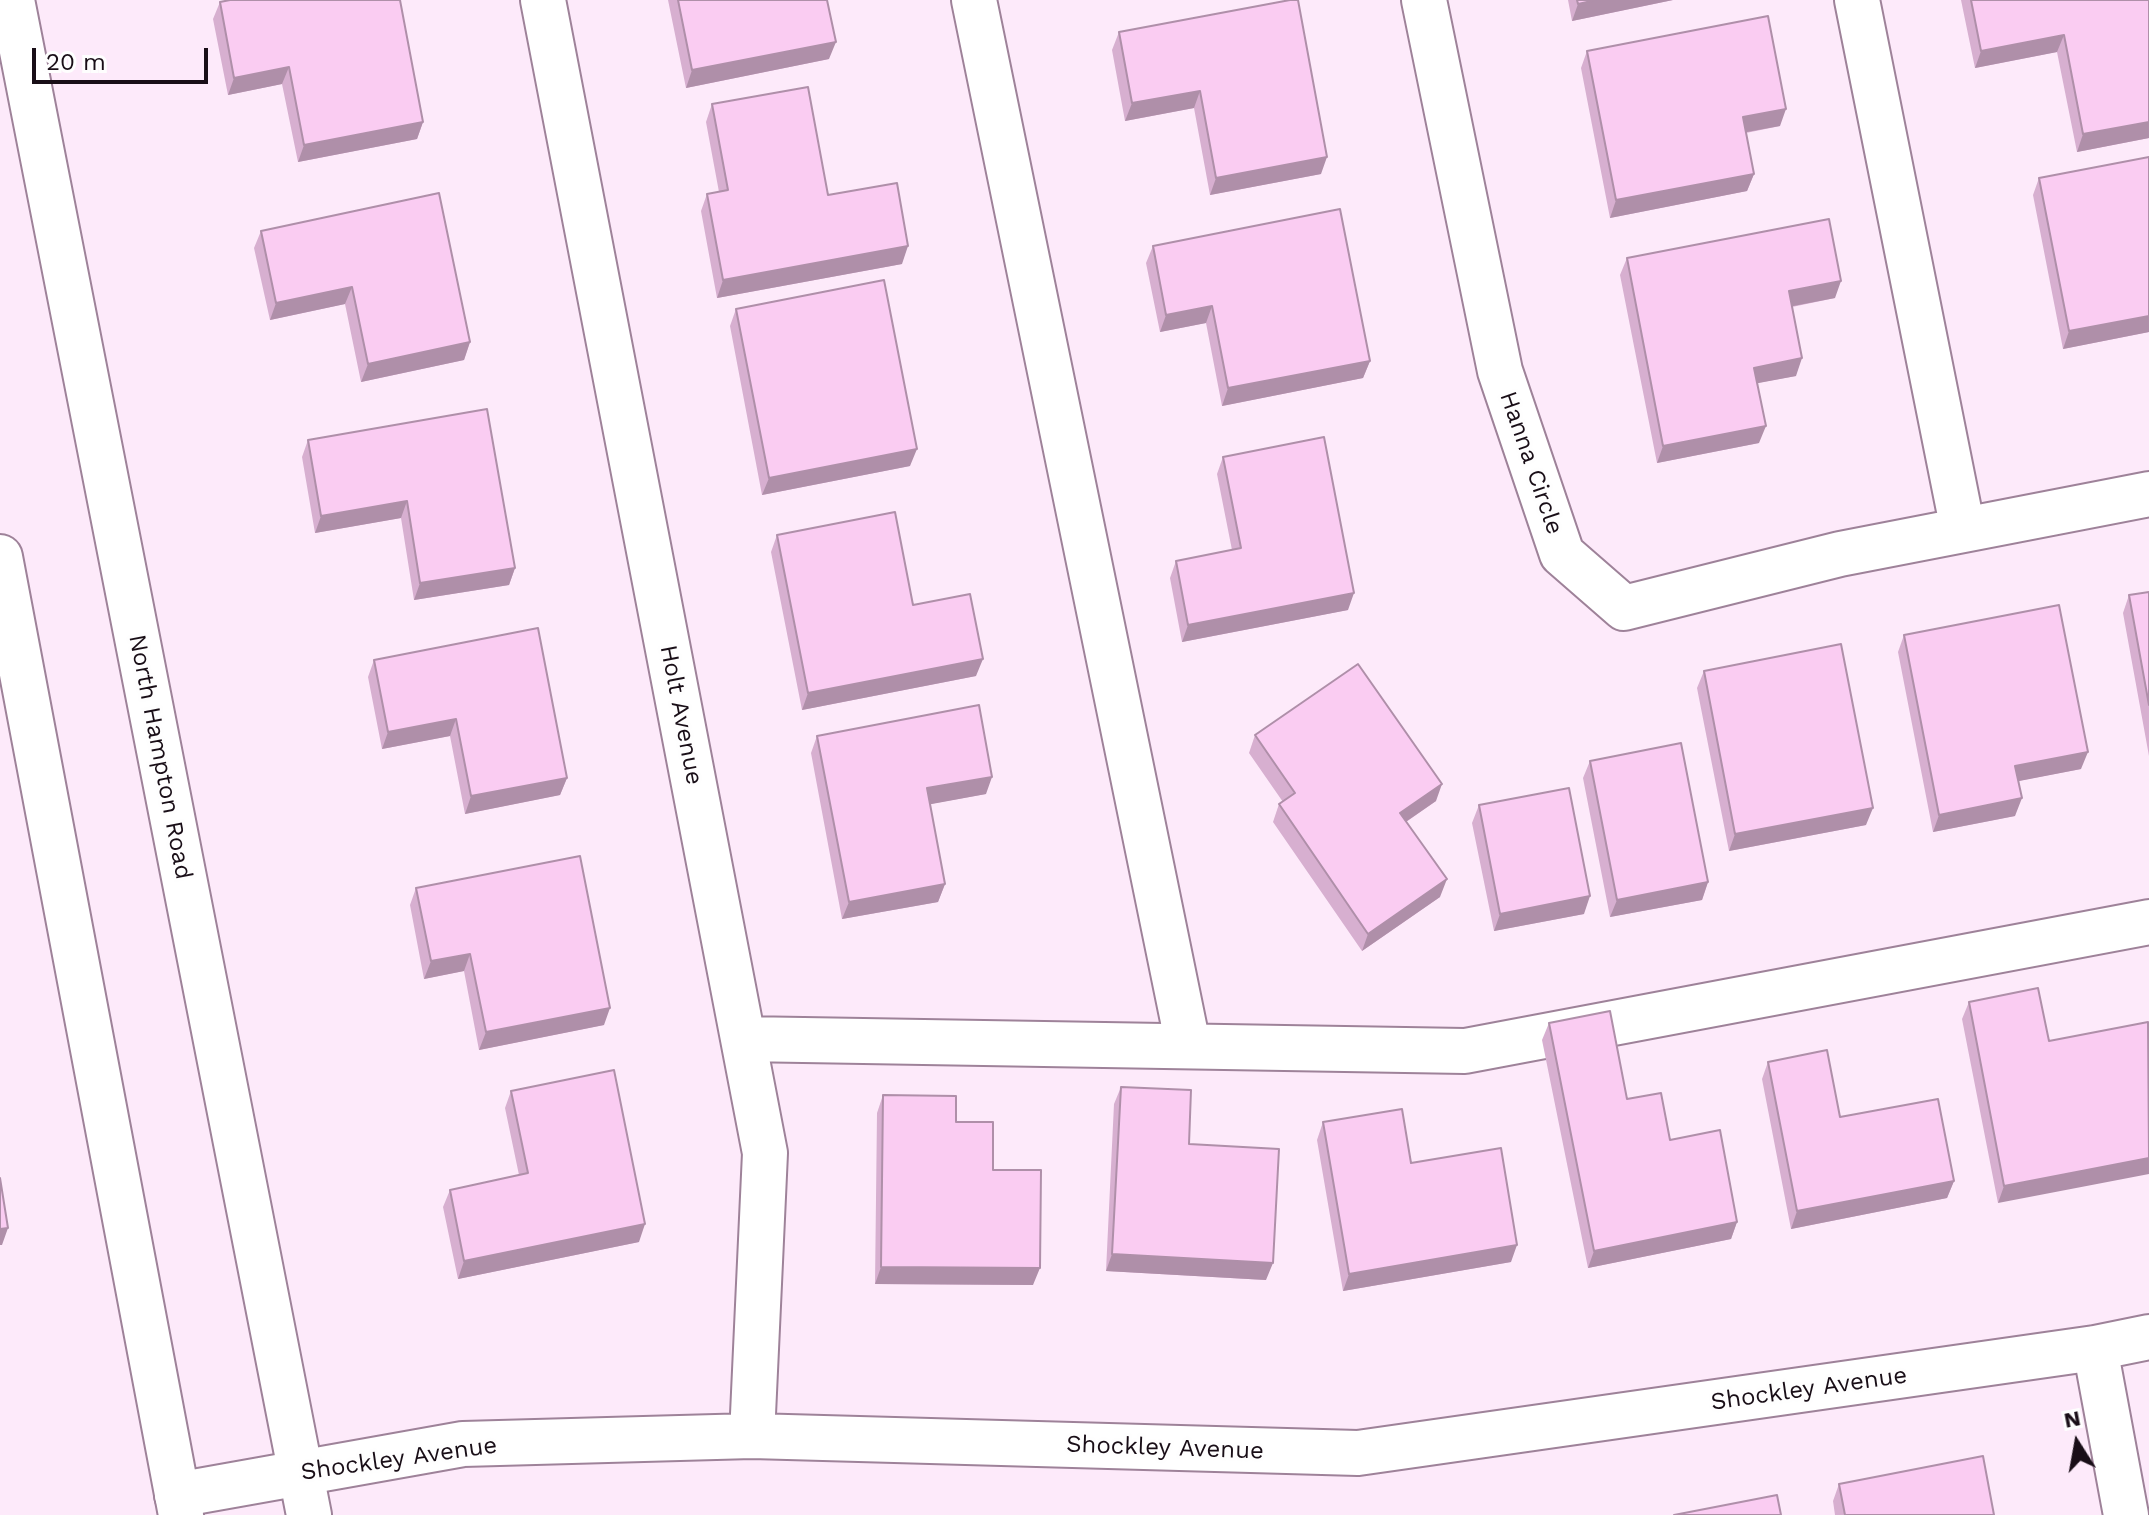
<!DOCTYPE html>
<style>
body{margin:0}
#map{position:relative;width:2149px;height:1515px;overflow:hidden;background:#fdeafa;font-family:"Work Sans",sans-serif}
canvas{display:block}
.north{position:absolute;left:2037px;top:1403px;width:80px;height:80px;-webkit-text-stroke:6px #fefefe;paint-order:stroke;rotate:349deg;font-size:22px;font-weight:700;line-height:32px;text-align:center;color:#190e17}
.north::after{content:'';display:block;margin:auto;width:28px;height:36px;background:#190e17;clip-path:polygon(50% 0,100% 100%,50% 72%,0 100%)}
.scale{position:absolute;left:32px;top:48px;width:176px;height:36px;box-sizing:border-box;border:4px solid #190e17;border-top:0;padding-left:10px;font-size:24px;line-height:28px;white-space:nowrap;color:#190e17;-webkit-text-stroke:6px #fefefe;paint-order:stroke}
</style>
<div id="map">
<canvas width="2149" height="1515"></canvas>
<div class="north">N</div>
<div class="scale">20 m</div>
</div>
<script>
const ctx = document.querySelector('canvas').getContext('2d');
ctx.lineJoin = 'round';
function trace(path, color, width, dash) { ctx.strokeStyle = color; ctx.lineWidth = width; ctx.lineCap = dash ? 'butt' : 'round'; ctx.setLineDash(dash || []); ctx.stroke(path); }
function fill(path, color) { ctx.fillStyle = color; ctx.fill(path, 'evenodd'); }
function label(font, color, halo, rows, align = 'center') {
  ctx.font = font + ' "Work Sans",sans-serif'; ctx.lineWidth = 7; ctx.setLineDash([]); ctx.textBaseline = 'middle'; ctx.strokeStyle = halo; ctx.fillStyle = color; for (const [text, x, y, turn = 0] of rows) {
    ctx.save(); ctx.translate(x, y); ctx.rotate((+turn || 0) * Math.PI / 180); ctx.textAlign = isNaN(turn) ? turn : align; if (halo) ctx.strokeText(text, 0, 0); ctx.fillText(text, 0, 0); ctx.restore();
  }
}
const minor = new Path2D(`
 M543,0L765,1153L752,1436
 M974,0L1188,1045
 M1424,0L1500,371L1562,554L1624,608L1840,554L2149,494
 M1857,0L1963,530
 M743,1039L1465,1051L2149,922
 M2095,1348L2126,1515
 M177,1495L463,1444L752,1436L1358,1453L2095,1348L2149,1337`);
const major = new Path2D(`
 M12,0L309,1515
 M0,557L181,1515`);
const wall = new Path2D(`
 M668,0H827L829,59L686,88Z
 M1568,0H1673L1572,21Z
 M1961,0H2149V138L2077,152L2057,52L1975,68Z
 M220,2L423,122L417,139L298,162L282,84L228,95L213,19Z
 M1119,32L1321,174L1210,195L1194,108L1125,121L1112,50Z
 M1587,51L1780,126L1746,133L1754,174L1747,191L1610,218L1581,68Z
 M712,104L828,195L902,264L717,298L701,211L707,194L719,192L706,122Z
 M2149,157V332L2063,349L2033,195L2039,178Z
 M261,231L470,342L464,360L361,382L345,304L270,320L254,248Z
 M1153,246L1370,361L1363,378L1222,406L1206,323L1160,332L1146,263Z
 M1627,258L1835,298L1792,307L1796,376L1757,383L1759,443L1657,463L1620,275Z
 M736,309L910,466L762,495L730,326Z
 M308,440L515,568L509,585L414,600L401,518L315,533L302,457Z
 M1223,457L1348,610L1182,642L1170,578L1176,561L1232,550L1217,474Z
 M777,535L976,676L802,710L771,552Z
 M2149,592V756L2123,613L2129,595Z
 M1904,635L2081,769L2018,781L2015,816L1933,832L1898,652Z
 M374,660L567,778L560,795L465,814L450,736L382,749L368,677Z
 M1704,671L1866,825L1729,851L1697,688Z
 M1255,735L1436,801L1406,822L1440,897L1362,951L1273,822L1279,804L1283,802L1249,753Z
 M817,736L986,794L930,804L945,884L938,902L842,919L811,753Z
 M1590,761L1708,882L1702,900L1610,917L1583,778Z
 M1479,805L1584,914L1494,931L1472,823Z
 M416,888L604,1025L479,1050L464,971L424,979L410,905Z
 M1969,1002L2049,1041L2148,1022L1998,1203L1962,1019Z
 M1549,1023L1670,1140L1737,1222L1731,1239L1588,1268L1542,1040Z
 M1768,1062L1840,1117L1954,1181L1947,1198L1791,1229L1762,1079Z
 M1121,1087L1189,1144L1266,1280L1106,1271L1114,1104Z
 M511,1091L639,1242L458,1279L443,1207L450,1190L519,1175L505,1108Z
 M883,1095L956,1122L993,1170L1033,1285L875,1284L877,1113Z
 M1323,1122L1411,1163L1511,1262L1343,1291L1317,1140Z
 M1839,1484L1994,1515H1835L1833,1501Z`);
const shadedWall = new Path2D(`
 M1596,0H1673L1572,21L1578,4Z
 M2064,35L2057,52L1975,68L1981,51Z
 M836,42L829,59L686,88L692,70Z
 M289,67L282,84L228,95L234,78Z
 M1200,91L1194,108L1125,121L1132,103Z
 M1786,109L1780,126L1736,134L1743,117Z
 M423,122L417,139L298,162L304,145Z
 M2149,122V138L2077,152L2083,134Z
 M1327,157L1321,174L1210,195L1216,178Z
 M1754,174L1747,191L1610,218L1616,200Z
 M908,246L902,264L717,298L723,280Z
 M1841,281L1835,298L1783,308L1789,291Z
 M352,287L345,304L270,320L276,303Z
 M1212,306L1206,323L1160,332L1166,315Z
 M2149,316V332L2063,349L2069,331Z
 M470,342L464,360L361,382L368,364Z
 M1802,358L1796,376L1748,385L1754,368Z
 M1370,361L1363,378L1222,406L1228,388Z
 M1766,426L1759,443L1657,463L1663,446Z
 M917,449L910,466L762,495L769,478Z
 M407,501L401,518L315,533L321,516Z
 M515,568L509,585L414,600L420,583Z
 M1354,593L1348,610L1182,642L1188,625Z
 M983,659L976,676L802,710L808,693Z
 M456,719L450,736L382,749L388,732Z
 M2088,752L2081,769L2009,783L2015,766Z
 M992,777L986,794L921,806L927,788Z
 M567,778L560,795L465,814L471,796Z
 M1442,784L1436,801L1394,830L1400,813Z
 M2022,798L2015,816L1933,832L1939,815Z
 M1873,808L1866,825L1729,851L1735,834Z
 M1447,879L1440,897L1362,951L1368,934Z
 M1708,882L1702,900L1610,917L1617,900Z
 M945,884L938,902L842,919L849,902Z
 M1590,896L1584,914L1494,931L1500,914Z
 M470,954L464,971L424,979L431,961Z
 M610,1008L604,1025L479,1050L486,1032Z
 M2149,1158V1174L1998,1203L2004,1186Z
 M1954,1181L1947,1198L1791,1229L1797,1211Z
 M1737,1222L1731,1239L1588,1268L1594,1251Z
 M645,1224L639,1242L458,1279L464,1261Z
 M8,1228L2,1245H0V1229Z
 M1517,1245L1511,1262L1343,1291L1349,1274Z
 M1112,1254L1273,1263L1266,1280L1106,1271Z
 M881,1267L1040,1268L1033,1285L875,1284Z`);
const building = new Path2D(`
 M230,0H400L423,122L304,145L289,67L234,78L220,2Z
 M678,0H827L836,42L692,70Z
 M1290,0H1298L1327,157L1216,178L1200,91L1132,103L1119,32Z
 M1577,0H1596L1578,4Z
 M1971,0H2149V122L2083,134L2064,35L1981,51Z
 M1768,16L1786,109L1743,117L1754,174L1616,200L1587,51Z
 M808,87L828,195L897,183L908,246L723,280L707,194L728,190L712,104Z
 M2149,157V316L2069,331L2039,178Z
 M439,193L470,342L368,364L352,287L276,303L261,231Z
 M1340,209L1370,361L1228,388L1212,306L1166,315L1153,246Z
 M1829,219L1841,281L1789,291L1802,358L1754,368L1766,426L1663,446L1627,258Z
 M884,280L917,449L769,478L736,309Z
 M487,409L515,568L420,583L407,501L321,516L308,440Z
 M1324,437L1354,593L1188,625L1176,561L1241,548L1223,457Z
 M895,512L913,605L970,594L983,659L808,693L777,535Z
 M2149,592V705L2129,595Z
 M2059,605L2088,752L2015,766L2022,798L1939,815L1904,635Z
 M538,628L567,778L471,796L456,719L388,732L374,660Z
 M1841,644L1873,808L1735,834L1704,671Z
 M1358,664L1442,784L1400,813L1447,879L1368,934L1279,804L1295,793L1255,735Z
 M979,705L992,777L927,788L945,884L849,902L817,736Z
 M1681,743L1708,882L1617,900L1590,761Z
 M1569,788L1590,896L1500,914L1479,805Z
 M580,856L610,1008L486,1032L470,954L431,961L416,888Z
 M2038,988L2049,1041L2148,1022L2149,1158L2004,1186L1969,1002Z
 M1610,1011L1627,1099L1661,1093L1670,1140L1720,1130L1737,1222L1594,1251L1549,1023Z
 M1827,1050L1840,1117L1938,1099L1954,1181L1797,1211L1768,1062Z
 M614,1070L645,1224L464,1261L450,1190L528,1173L511,1091Z
 M1121,1087L1191,1090L1189,1144L1279,1149L1273,1263L1112,1254Z
 M883,1095L956,1096V1122H993V1170H1041L1040,1268L881,1267Z
 M1402,1109L1411,1163L1501,1148L1517,1245L1349,1274L1323,1122Z
 M0,1178L8,1228L0,1229Z
 M1983,1456L1994,1515H1845L1839,1484Z
 M1777,1495L1781,1515H1674Z`);
const streetNames = [
 ["Hanna Circle",1531,463,71],
 ["Holt Avenue",681,715,79],
 ["North Hampton Road",160,757,79],
 ["Shockley Avenue",1809,1389,-8],
 ["Shockley Avenue",1165,1448,2],
 ["Shockley Avenue",399,1459,-8]
];
trace(minor, '#9e8299', 48);
trace(major, '#9e8299', 48);
trace(minor, '#fff', 44);
trace(major, '#fff', 44);
fill(wall, '#d7afd0');
fill(shadedWall, '#af8fa9');
fill(building, '#faccf2');
trace(building, '#af8fa9', 2);
label('24px', '#190e17', '#fefefe', streetNames);
</script>
